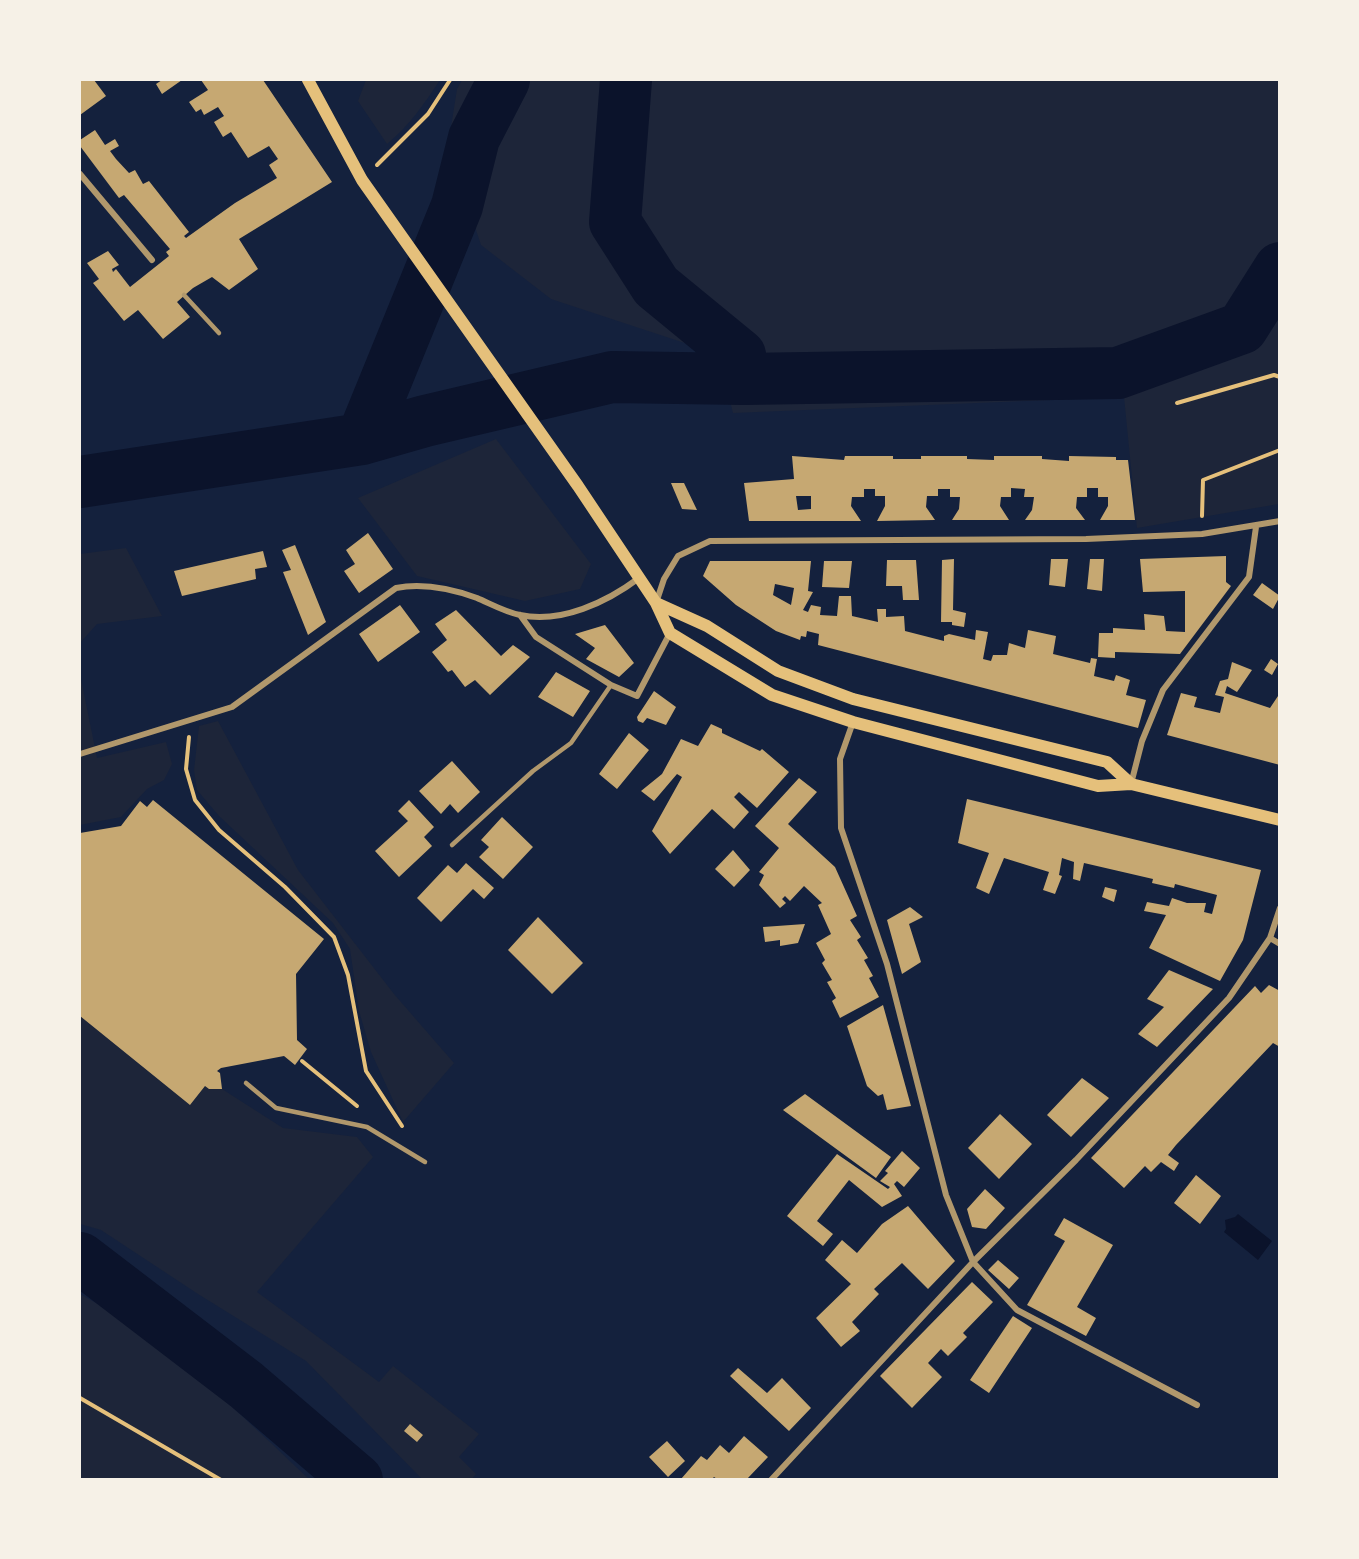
<!DOCTYPE html>
<style>
body{margin:0}
#map{position:relative;width:1359px;height:1559px;overflow:hidden;background:#14213d;font-family:"Zilla Slab",serif}
canvas{display:block}
.frame{position:absolute;inset:0;border:81px solid #f6f1e7;pointer-events:none}
</style>
<div id="map">
<canvas width="1359" height="1559"></canvas>
<div class="frame"></div>
</div>
<script>
const ctx = document.querySelector('canvas').getContext('2d');
ctx.lineJoin = 'round';
function fill(path, color) { ctx.fillStyle = color; ctx.fill(path, 'evenodd'); }
function trace(path, color, width, dash) { ctx.strokeStyle = color; ctx.lineWidth = width; ctx.lineCap = dash ? 'butt' : 'round'; ctx.setLineDash(dash || []); ctx.stroke(path); }
const green = new Path2D(`
 M366,80H440C425,103 409,126 387,144L358,101Z
 M462,80H1279V504L1137,528L1124,397L733,413L718,354L551,299L481,245L448,146L457,89Z
 M496,439L591,564L580,589L525,601L417,576L358,498Z
 M126,548L162,616L97,624L80,643V554Z
 M80,674L97,758L166,742L172,764L164,780L147,789L121,817L80,825Z
 M218,721L298,870L394,994L454,1063L403,1122L371,1052L359,1011L350,949L333,923L219,816L197,790L194,770L199,726Z
 M80,1016L190,1105L205,1086L209,1089H222L283,1128L357,1137L373,1157L257,1292L379,1382L393,1366L479,1434L459,1457L476,1474L472,1479H422L306,1361L198,1294L101,1230L80,1224Z
 M80,1294C167,1341 238,1412 309,1479H80Z`);
const water = new Path2D(`
 M1238,1214L1272,1241L1258,1260L1224,1232L1226,1229L1225,1220L1235,1217Z`);
const river = new Path2D(`
 M626,80L615,222L656,286L740,355L744,379
 M362,439L457,206L474,138L504,80
 M80,482L362,439L425,421L612,377L744,379L1118,373L1242,328L1280,268
 M80,1258L246,1385L357,1480`);
const building = new Path2D(`
 M80,80H94L106,96L80,115Z
 M162,80H182L162,94L156,84Z
 M201,80H263L332,182L239,239L258,269L229,290L212,277L193,288L177,302L190,317L163,339L138,310L124,321L93,283L99,279L87,263L108,251L119,265L112,269L113,272L116,269L130,287L169,256L166,252L170,249L124,195L119,198L80,146V140L95,130L105,145L115,139L119,146L110,151L116,159L129,173L135,170L143,184L149,181L189,232L184,236L186,238L235,203L277,178L269,165L278,159L269,146L248,158L231,132L223,137L214,122L224,116L218,107L204,115L201,109L196,112L189,102L208,90Z
 M792,456L844,460L845,456H893V459H921V456H967V459L994,460V456H1042V459L1069,461V456L1116,457V460H1128L1135,520H1100L1108,506V497H1098V488H1087V497H1077L1076,508L1085,520H1025L1032,510L1034,497H1024L1025,489L1011,488V497H1001L1000,506L1009,520H952L959,509L960,497H950V489H938V496H927L926,507L935,520L877,521L885,506V496H875V489H864V497H852L851,506L861,521H749L744,483L794,479ZM796,496H811V509L798,510Z
 M671,483H684L697,510L682,509Z
 M368,533L393,569L359,593L344,571L355,564L346,550Z
 M295,545L326,622L308,635L283,572L291,570L282,550Z
 M263,551L267,567L255,569L256,579L182,596L174,571Z
 M1226,556V582L1231,586L1180,654L1115,652V658L1098,657L1099,633H1113V628L1145,630L1144,614L1164,616L1166,631L1185,632V591L1143,592L1140,559Z
 M954,559L953,610L966,613L964,627L952,625V622H941L942,560Z
 M1051,559H1068L1065,587L1049,585Z
 M1090,559H1104L1102,591L1087,589Z
 M887,560H916L919,600H903L902,586H886Z
 M710,561H811L808,591L813,592L803,610L808,612L811,605L821,607L820,615L837,616L839,596H851L852,616L878,622L877,609H886V617L904,616L905,631L944,641V636L949,634L975,640L976,630L988,632L983,659L991,661L993,655H1007L1009,643L1025,648L1028,630L1056,636L1053,654L1090,663L1091,658L1097,659L1094,676L1114,681L1116,675L1130,680L1126,695L1146,700L1138,728L818,645L819,634L807,631L806,637L801,636L800,640L776,631L736,605L703,576ZM775,584L794,588L791,605L773,595Z
 M824,561H852L849,588L822,587Z
 M1262,583L1280,596L1273,609L1253,595Z
 M400,605L420,632L378,662L359,634Z
 M456,610L501,656L513,645L530,657L490,695L475,680L465,687L452,670L448,672L432,652L447,640L435,624Z
 M605,625L634,663L619,677L586,659L595,648L575,634Z
 M1271,659L1278,664L1272,675L1264,670Z
 M1232,662L1252,670L1237,692L1227,686L1225,693L1270,708L1280,693V765L1167,735L1181,693L1197,697L1194,707L1220,713L1224,697L1215,695L1220,681L1228,679Z
 M556,672L590,691L573,717L538,697Z
 M654,691L676,707L666,725L647,718L643,723L638,721L637,717Z
 M711,724L722,729V733L760,751L762,749L789,772L757,808L739,792L734,797L749,812L734,829L712,809L670,854L652,831L682,777L677,774L654,801L641,791L662,774L681,739L698,746Z
 M629,733L649,750L617,789L599,774Z
 M452,761L480,792L458,813L450,804L441,814L419,791Z
 M799,778L817,792L788,824L835,867L857,916L850,920L861,937L857,940L868,958L864,960L873,976L869,978L879,997L840,1018L832,1001L836,998L827,982L832,980L822,963L825,960L816,943L831,934L818,905L822,903L804,886L790,901L785,896L782,899L786,903L780,908L759,885L764,875L759,872L779,848L755,826Z
 M967,799L1261,870L1243,940L1220,981L1149,948L1166,915L1144,911L1147,902L1169,906L1172,898L1187,903H1206L1204,912L1212,914L1217,895L1175,884L1174,888L1152,883L1153,879L1084,863L1080,881L1073,879L1074,862L1062,858L1059,875L1062,876L1055,894L1043,890L1049,872L1004,858L989,894L976,888L989,853L958,843Z
 M153,800L324,939L296,974L297,1040L307,1049L295,1065L284,1056L221,1068L217,1071L220,1073L222,1089H209L205,1086L190,1105L80,1016V833L121,826L140,801L147,807Z
 M409,800L434,827L424,837L432,846L399,877L375,851L408,821L398,811Z
 M502,817L533,847L503,879L479,857L489,847L481,840Z
 M733,850L750,870L734,887L715,869Z
 M466,863L494,888L484,899L473,889L441,922L417,898L448,865L457,873Z
 M1105,887L1117,890L1114,902L1102,897Z
 M910,907L923,917L909,924L921,962L902,974L887,920Z
 M538,917L583,963L552,994L508,950Z
 M805,924L798,943L780,946V940L765,942L763,927Z
 M1169,970L1213,989L1157,1047L1138,1034L1164,1007L1147,999Z
 M1269,985L1280,991V1047L1273,1043L1176,1145L1168,1155L1179,1163L1174,1171L1161,1162L1151,1172L1145,1166L1124,1188L1091,1158L1255,986L1261,993Z
 M883,1005L911,1106L887,1110L883,1094L878,1096L867,1086L847,1026Z
 M1082,1078L1109,1098L1071,1137L1047,1115Z
 M805,1094L891,1157L876,1178L783,1110Z
 M1000,1114L1032,1144L999,1179L968,1148Z
 M902,1151L920,1168L904,1187L897,1181L894,1184L902,1196L882,1207L849,1180L817,1221L833,1234L823,1246L787,1216L837,1154L888,1189L890,1187L880,1181L888,1173L885,1171Z
 M1196,1175L1221,1196L1200,1224L1174,1203Z
 M985,1189L1005,1208L986,1229L972,1227L967,1209Z
 M908,1206L955,1261L928,1289L902,1263L874,1289L879,1294L852,1322L860,1331L841,1347L816,1318L851,1284L825,1260L842,1240L857,1253L882,1224Z
 M1064,1218L1113,1245L1077,1307L1096,1318L1086,1336L1027,1305L1065,1241L1054,1235Z
 M998,1260L1019,1278L1009,1289L988,1270Z
 M972,1282L993,1302L963,1333L967,1337L948,1356L941,1349L928,1363L942,1377L912,1408L880,1376Z
 M1013,1316L1032,1328L989,1393L970,1380Z
 M738,1368L767,1393L782,1378L811,1408L789,1431L730,1376Z
 M410,1424L423,1435L417,1442L404,1431Z
 M744,1436L768,1457L747,1479H717L714,1477L712,1479H681L701,1456L707,1460L720,1445L729,1453Z
 M667,1441L685,1461L668,1477L649,1457Z`);
const path = new Path2D(`
 M377,165L428,114L450,80
 M1177,403L1274,375L1280,377
 M1202,516L1203,480L1280,450
 M189,737L186,769L195,800L219,830L285,887L334,937L348,975L366,1071L402,1126
 M302,1061L357,1106
 M80,1398L221,1480`);
const service = new Path2D(`
 M184,295L219,333
 M452,845L533,771L571,743L611,685
 M246,1083L276,1108L367,1127L425,1162`);
const minor = new Path2D(`
 M80,174L152,260
 M656,603L664,579L678,556L710,541L1086,539L1202,534L1280,521
 M520,615L536,637L611,685L637,696L670,633
 M853,722L840,759L841,828L887,964L946,1195L973,1262L1017,1310L1197,1405
 M80,754L232,707L396,588C422,583 452,589 477,598C491,604 505,612 520,615C561,624 607,602 639,578
 M1131,784L1142,741L1163,690L1249,577L1256,527
 M1270,938L1280,944
 M771,1480L973,1262L1076,1160L1229,998L1270,938L1280,908`);
const secondary = new Path2D(`
 M308,80L362,180L578,486L656,603L670,633L772,695L853,722L1098,786L1131,784L1280,820
 M656,603L707,626L778,671L853,699L1107,762L1131,784`);
fill(green, '#1d2539');
fill(water, '#0b132b');
trace(river, '#0b132b', 52);
fill(building, '#c6a872');
trace(path, '#e5c07b', 4);
trace(service, '#b1986c', 4.5);
trace(minor, '#b1986c', 6);
trace(secondary, '#e5c07b', 12);
</script>
